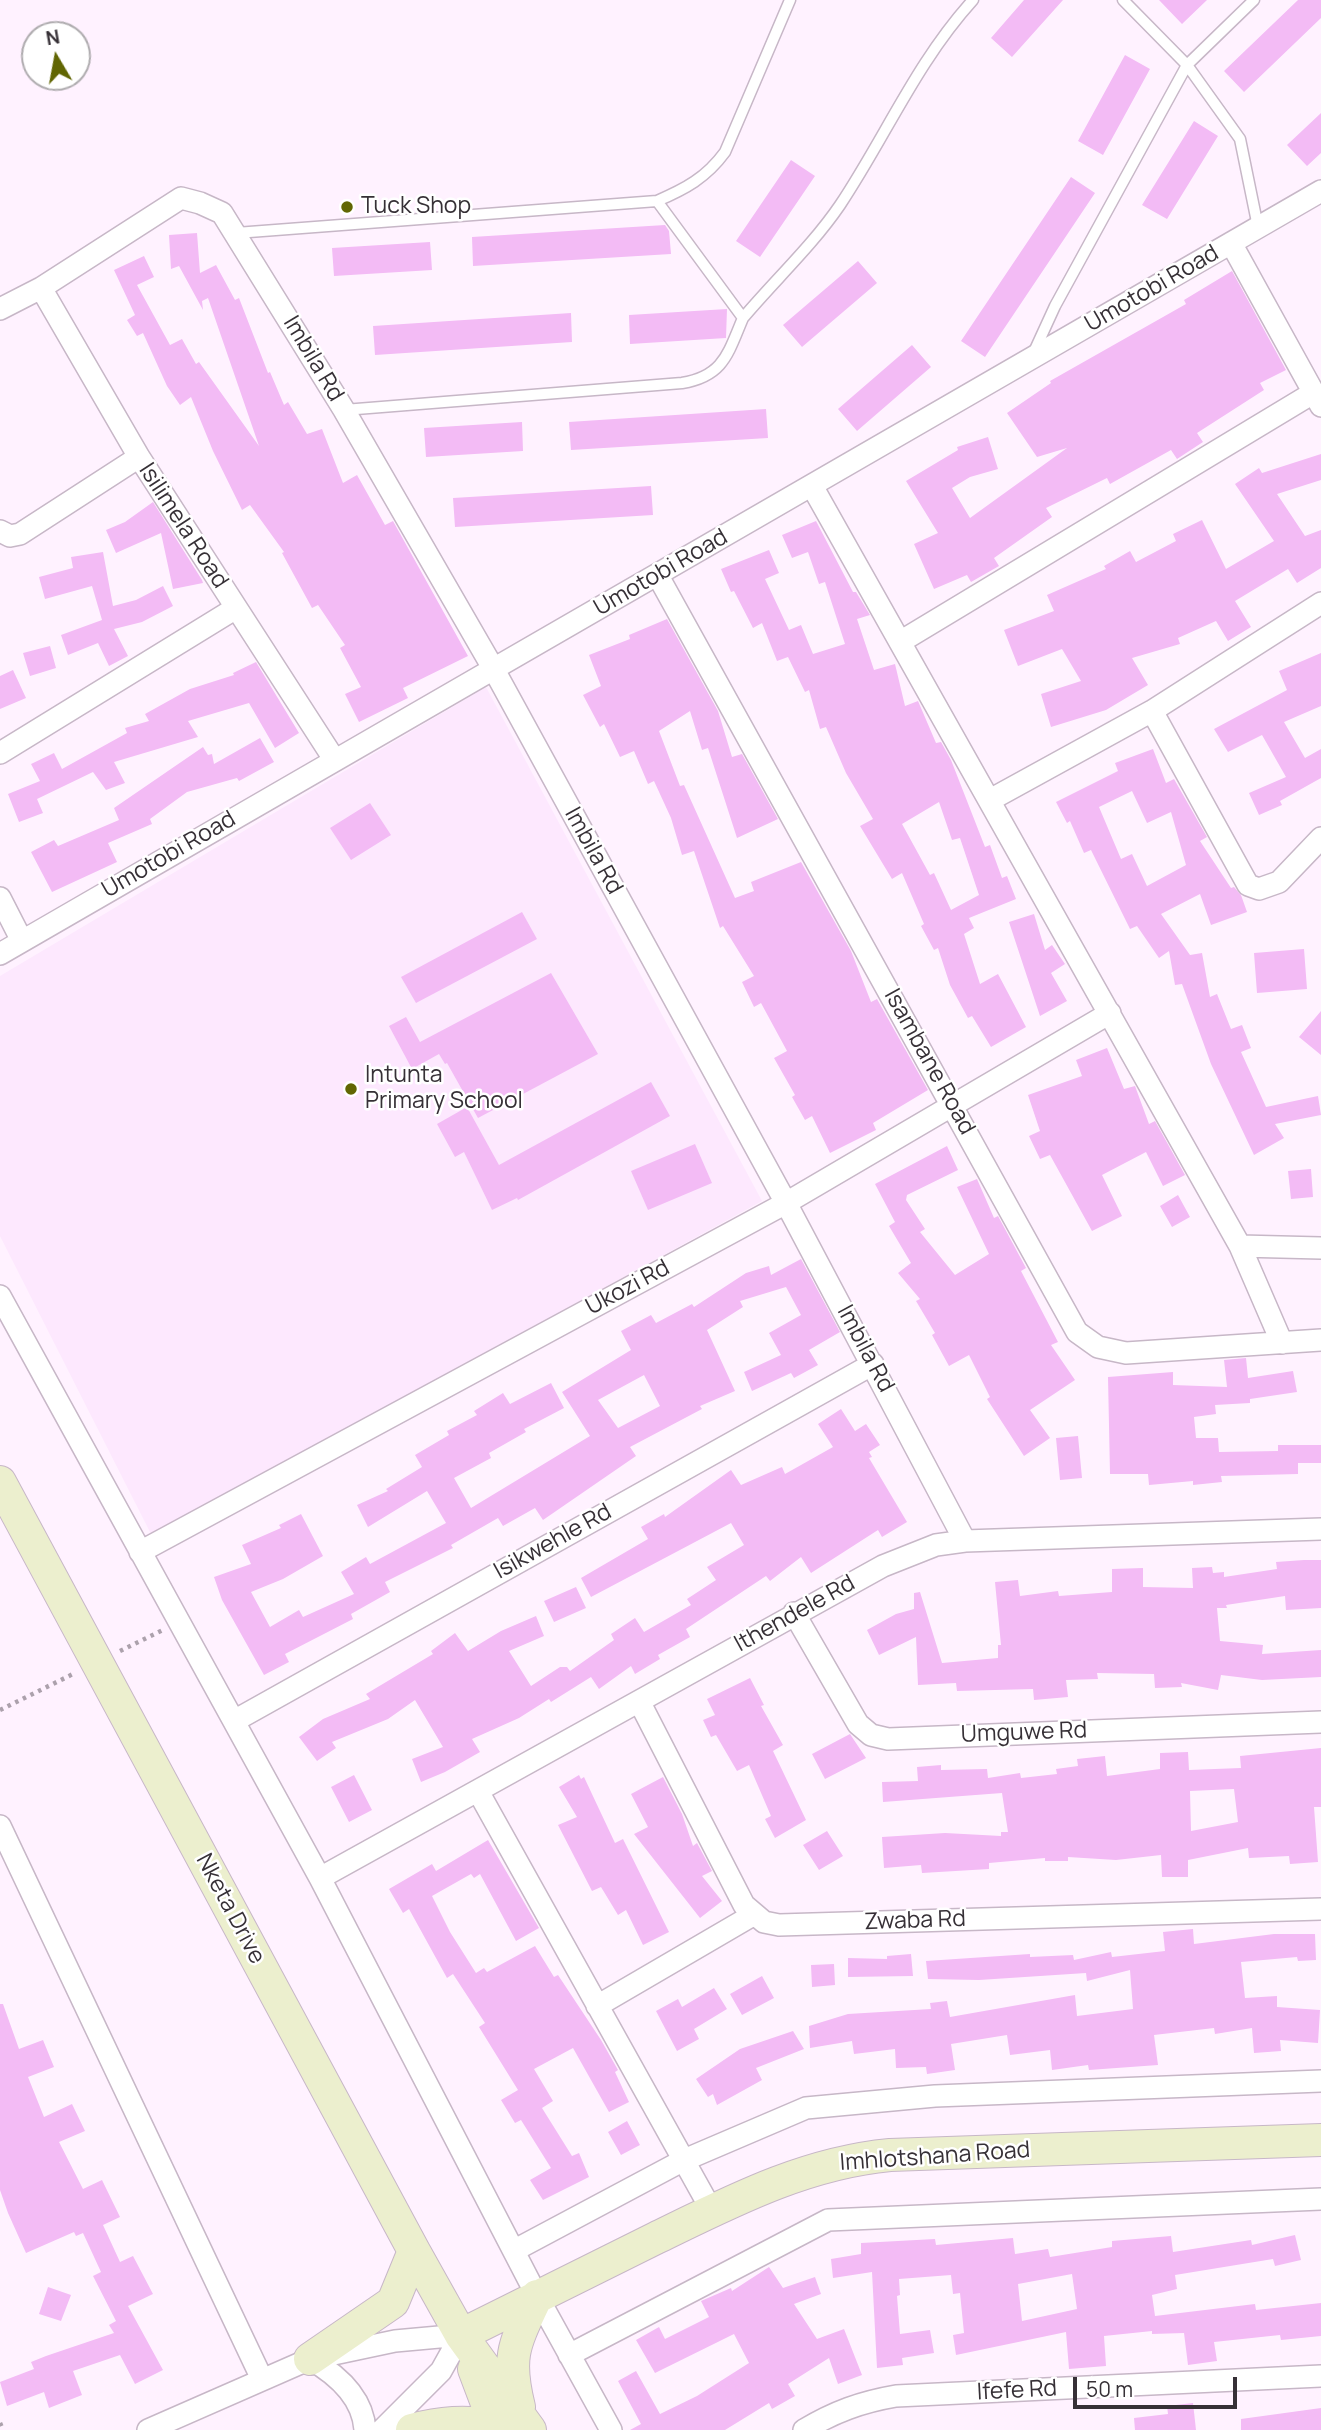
<!DOCTYPE html>
<style>
body{margin:0}
#map{position:relative;width:1321px;height:2430px;overflow:hidden;background:#fff2ff;font-family:Manrope,sans-serif}
canvas{display:block}
.north{position:absolute;left:21px;top:21px;width:70px;height:70px;box-sizing:border-box;background:#fff;border:2px solid #afacaf;border-radius:50%;rotate:350deg;font-size:19px;font-weight:700;line-height:28px;text-align:center;color:#363036}
.north::after{content:'';display:block;margin:auto;width:24px;height:32px;background:#616603;clip-path:polygon(50% 0,100% 100%,50% 72%,0 100%)}
.scale{position:absolute;left:1073px;top:2377px;width:164px;height:32px;box-sizing:border-box;border:4px solid #363036;border-top:0;padding-left:9px;font-size:21px;line-height:24px;white-space:nowrap;color:#363036;-webkit-text-stroke:5px #fff;paint-order:stroke}
</style>
<div id="map">
<canvas width="1321" height="2430"></canvas>
<div class="north">N</div>
<div class="scale">50 m</div>
</div>
<script>
const ctx = document.querySelector('canvas').getContext('2d');
ctx.lineJoin = 'round';
function fill(path, color) { ctx.fillStyle = color; ctx.fill(path, 'evenodd'); }
function trace(path, color, width, dash) { ctx.strokeStyle = color; ctx.lineWidth = width; ctx.lineCap = dash ? 'butt' : 'round'; ctx.setLineDash(dash || []); ctx.stroke(path); }
function label(font, color, halo, rows, align = 'center') {
  ctx.font = font + ' Manrope,sans-serif'; ctx.lineWidth = 5; ctx.setLineDash([]); ctx.textBaseline = 'middle'; ctx.strokeStyle = halo; ctx.fillStyle = color; for (const [text, x, y, turn = 0] of rows) {
    ctx.save(); ctx.translate(x, y); ctx.rotate((+turn || 0) * Math.PI / 180); ctx.textAlign = isNaN(turn) ? turn : align; if (halo) ctx.strokeText(text, 0, 0); ctx.fillText(text, 0, 0); ctx.restore();
  }
}
const built = new Path2D(`
 M486,687L762,1201L152,1536L0,1236V976Z`);
const building = new Path2D(`
 M1024,0H1063L1012,57L991,38Z
 M1159,0H1207L1182,24Z
 M1298,0H1321V18L1244,92L1224,71Z
 M1125,55L1150,69L1103,155L1078,141Z
 M1321,113V153L1307,166L1287,145Z
 M1194,121L1218,136L1167,219L1142,205Z
 M791,160L815,176L760,257L736,241Z
 M1071,177L1095,193L985,357L961,341Z
 M665,225L669,231L671,254L473,266L472,237Z
 M197,233L200,273L216,265L235,300L239,298L268,373L270,372L284,405L288,402L307,434L322,429L343,483L357,475L385,525L393,521L468,656L403,688L408,698L359,722L345,694L361,687L340,648L345,645L318,605L312,608L282,553L284,552L250,505L242,510L213,451L191,397L180,405L167,386L143,333L137,336L127,320L135,315L114,270L144,256L154,277L137,285L170,345L182,339L196,364L199,362L259,446L208,298L202,301L203,310L179,266L171,269L169,235Z
 M430,242L432,270L334,276L332,248Z
 M858,261L877,283L802,347L783,325Z
 M1232,271L1286,370L1260,383L1264,390L1197,433L1203,442L1177,459L1171,450L1110,484L1107,478L1046,508L1052,517L994,558L999,566L971,582L967,575L934,589L914,544L938,533L906,481L958,450L957,447L988,437L998,469L970,477L952,488L970,518L1067,448L1037,457L1007,413L1051,383L1050,381L1186,304L1184,300Z
 M727,309L726,338L630,344L629,315Z
 M571,313L572,342L375,355L373,326Z
 M912,345L931,367L857,431L838,409Z
 M766,409L768,438L571,450L569,422Z
 M522,422L523,451L426,457L424,428Z
 M1321,454V480L1277,494L1305,536L1321,530V568L1297,583L1288,569L1235,601L1251,627L1228,641L1216,621L1178,638L1180,644L1132,658L1148,685L1106,710L1051,727L1041,694L1081,681L1062,649L1018,666L1004,630L1054,611L1047,595L1106,569L1104,566L1130,551L1136,562L1176,541L1173,534L1202,520L1226,569L1274,541L1235,484L1259,468L1262,473Z
 M651,486L653,515L455,527L453,498Z
 M153,502L202,580L203,583L173,589L161,533L116,553L106,530L125,522Z
 M816,521L853,592H856L870,615L857,619L874,670L895,664L905,706L918,701L936,743L941,742L951,760L985,847L990,845L1002,878L1007,876L1016,899L969,918L974,928L964,934L980,984L998,974L1026,1027L991,1047L972,1016L968,1018L950,985L938,948L934,950L921,926L924,924L902,873L892,879L860,826L873,819L846,773L826,727L820,729L809,690L805,692L788,657L777,661L762,623L753,628L734,591L731,592L721,569L769,550L779,573L765,579L789,630L801,625L813,654L845,644L825,582L819,584L808,552L792,558L782,535ZM939,802L952,840L960,838L979,895L951,910L934,873L930,875L902,824Z
 M103,552L113,606L136,600L163,586L173,606L142,622L114,629L128,656L109,666L98,643L68,655L61,635L102,620L92,586L45,599L39,577L73,568L71,557Z
 M667,619L718,711L732,757L742,754L778,819L737,838L708,748L702,750L690,711L659,731L680,786L684,785L735,898L754,891L751,882L801,862L851,951L871,1002L877,999L928,1090L873,1123L876,1130L830,1153L812,1116L805,1120L792,1097L795,1095L774,1058L787,1051L761,1003L754,1007L742,982L754,976L723,926L720,928L694,851L682,855L671,818L654,781L648,784L634,751L620,757L604,724L600,727L583,695L601,686L589,655L630,639L629,635Z
 M50,646L56,668L30,676L23,653Z
 M1321,653V706L1284,722L1305,758L1321,749V778L1280,801L1282,805L1259,815L1249,793L1286,777L1262,735L1228,752L1214,729L1287,690L1279,671Z
 M256,662L299,733L275,748L249,703L188,721L198,737L114,762L125,783L106,790L93,772L37,799L43,813L19,822L8,794L40,781L31,764L54,753L62,769L127,733L125,728L149,721L145,714L190,689L234,675L233,673Z
 M13,670L26,698L0,709V676Z
 M260,738L274,762L239,781L237,778L187,792L150,819L152,824L108,843L117,862L52,892L31,852L54,840L58,846L119,820L114,808L203,747L208,755L212,754L214,764Z
 M1153,749L1166,783L1174,779L1207,837L1200,841L1231,888L1234,887L1241,895L1247,912L1211,925L1200,894L1161,914L1190,955L1202,953L1210,997L1217,994L1231,1029L1242,1025L1251,1048L1241,1052L1266,1107L1318,1096L1321,1115L1275,1124L1284,1138L1254,1155L1211,1064L1182,984L1175,985L1169,951L1159,958L1137,926L1130,929L1091,850L1084,853L1070,821L1067,823L1056,802L1118,771L1115,763ZM1132,791L1147,823L1171,812L1186,865L1147,886L1132,854L1121,859L1099,807Z
 M370,803L391,835L351,860L330,828Z
 M522,912L537,939L416,1003L401,977Z
 M1034,914L1045,950L1052,945L1065,964L1051,973L1067,1001L1040,1016L1009,922Z
 M1304,949L1307,989L1257,993L1254,953Z
 M551,973L598,1054L478,1118L447,1063L445,1064L439,1054L412,1069L389,1026L406,1017L420,1042Z
 M1321,1011V1055L1299,1037Z
 M1107,1048L1124,1089L1135,1086L1149,1124L1155,1121L1185,1175L1163,1186L1146,1152L1102,1175L1122,1216L1092,1231L1050,1155L1040,1159L1029,1136L1040,1131L1028,1095L1082,1076L1076,1060Z
 M651,1082L670,1116L518,1200L517,1198L492,1210L464,1152L455,1157L437,1124L467,1107L499,1165Z
 M695,1144L712,1183L648,1210L631,1171Z
 M947,1146L958,1170L907,1195L906,1200L925,1229L920,1232L955,1275L989,1254L957,1187L977,1179L994,1218L998,1216L1026,1268L1021,1271L1058,1342L1051,1345L1075,1380L1030,1410L1050,1438L1024,1456L987,1399L990,1397L969,1355L949,1366L932,1335L935,1333L916,1301L920,1299L898,1273L911,1263L889,1226L895,1222L875,1184Z
 M1311,1169L1313,1197L1291,1199L1288,1171Z
 M1178,1195L1190,1217L1172,1227L1160,1206Z
 M801,1259L840,1332L809,1350L818,1365L794,1378L791,1373L752,1391L744,1372L781,1355L769,1333L801,1315L786,1287L740,1301L743,1307L707,1330L735,1391L700,1406L702,1409L630,1447L636,1456L543,1520L535,1508L503,1526L498,1518L451,1545L453,1548L385,1582L390,1592L351,1614L353,1619L285,1654L289,1662L264,1675L222,1600L214,1577L251,1564L242,1545L281,1528L279,1525L301,1514L323,1556L283,1579L251,1592L270,1627L299,1610L303,1617L354,1594L341,1572L366,1557L370,1564L446,1523L427,1491L368,1527L357,1505L388,1491L386,1489L422,1467L415,1455L449,1435L447,1431L477,1415L474,1411L503,1393L510,1404L551,1383L564,1408L524,1429L526,1432L489,1453L491,1458L454,1478L471,1508L590,1436L562,1392L631,1350L621,1331L651,1315L656,1323L692,1304L694,1307L746,1273L769,1266L771,1275ZM644,1375L660,1406L618,1428L598,1400Z
 M1246,1358L1248,1378L1293,1371L1297,1392L1250,1399V1403L1215,1405L1216,1414L1194,1417L1196,1438H1218L1219,1452L1278,1451V1445H1321V1463H1298V1474L1221,1476L1222,1482L1193,1485V1481L1149,1485L1148,1474H1110L1108,1377L1173,1372V1385L1227,1387L1224,1360Z
 M841,1409L855,1431L866,1424L880,1445L869,1452L872,1457L869,1458L907,1522L882,1537L878,1530L811,1573L801,1557L770,1581L766,1576L686,1629L690,1637L658,1655L660,1659L635,1674L631,1666L599,1689L591,1677L551,1702L549,1699L519,1718L472,1739L480,1752L445,1772L421,1782L412,1759L443,1747L415,1700L388,1719L332,1742L336,1748L317,1761L299,1737L323,1719L370,1699L366,1694L433,1654L431,1651L455,1633L468,1651L501,1631L536,1616L544,1636L509,1651L531,1686L560,1667H567L570,1671L614,1640L611,1634L635,1618L644,1632L691,1605L687,1599L716,1580L707,1567L744,1545L731,1523L591,1597L581,1578L648,1539L641,1527L664,1514L665,1517L731,1470L741,1485L782,1467L785,1474L833,1447L818,1424Z
 M1078,1436L1082,1478L1060,1480L1056,1438Z
 M1304,1560H1321V1608L1286,1610L1285,1596L1226,1605L1227,1608H1217L1220,1641L1263,1645L1262,1654L1321,1650V1677L1262,1680L1221,1675L1218,1690L1181,1683L1182,1687L1155,1688L1154,1674L1097,1673L1098,1679L1066,1680L1068,1697L1034,1700L1033,1689L957,1691L956,1683L918,1685L916,1637L879,1655L867,1630L896,1614L914,1609V1593L920,1592L942,1663L998,1658V1645H1001L995,1582L1018,1580L1020,1596L1058,1591L1059,1596L1112,1592V1569L1143,1568V1587L1193,1588L1192,1568L1212,1567L1213,1573L1224,1572V1577L1277,1569L1276,1562Z
 M576,1587L586,1608L554,1622L544,1601Z
 M750,1678L764,1705L761,1706L783,1745L773,1751L806,1820L775,1838L765,1819L771,1816L749,1765L737,1771L716,1735L711,1737L703,1720L715,1715L707,1699Z
 M850,1734L866,1758L825,1779L812,1754Z
 M1321,1748V1807H1314L1318,1862L1290,1864L1289,1856L1249,1858L1248,1848L1188,1860V1877H1162L1161,1855L1116,1860L1068,1857V1861H1045V1858L989,1863V1869L922,1873L921,1865L884,1868L882,1837L945,1833L1001,1836V1832H1008L1002,1793L883,1802L882,1782L918,1781L917,1767L941,1765V1770L987,1769L988,1778L1020,1773L1021,1778L1057,1774L1056,1769L1078,1766L1077,1759L1105,1756L1107,1776L1160,1769V1753L1188,1752L1189,1770L1241,1768L1240,1756ZM1234,1789L1238,1822L1191,1831L1190,1791Z
 M354,1775L372,1810L349,1822L331,1787Z
 M579,1775L581,1779L584,1777L615,1843L623,1839L669,1932L643,1945L626,1910L618,1915L601,1887L592,1891L558,1825L577,1817L559,1787Z
 M663,1777L682,1814L693,1846L697,1843L712,1871L702,1876L722,1901L700,1918L634,1834L648,1827L631,1794Z
 M827,1831L843,1856L819,1870L803,1845Z
 M488,1840L539,1928L516,1941L480,1874L474,1878L471,1874L432,1896L450,1932L476,1973L484,1968L487,1972L535,1946L554,1977L558,1975L601,2040L618,2070L615,2072L629,2102L609,2112L573,2048L534,2069L553,2101L542,2108L572,2156L579,2153L589,2177L543,2200L530,2180L551,2168L521,2120L515,2123L501,2100L518,2090L479,2027L485,2023L453,1974L447,1978L409,1909L403,1913L389,1889L432,1864L436,1871Z
 M1193,1929L1194,1944L1274,1934H1315L1316,1960L1298,1961L1297,1957L1241,1962L1245,1998L1277,1996V2007L1320,2010L1318,2043L1280,2040L1281,2051L1254,2053L1252,2028L1215,2034L1214,2028L1154,2035L1158,2065L1089,2070L1088,2065L1052,2070L1050,2050L1010,2055L1007,2035L951,2044L955,2070L927,2074L926,2067L896,2068L895,2049L854,2054L852,2041L810,2048L809,2026L848,2014L931,2009L930,2003L947,2001L950,2017L1075,1995L1077,2016L1133,2009L1130,1970L1087,1981L1086,1973L979,1980L928,1979L926,1961L1030,1954V1957L1073,1955L1074,1960L1111,1952L1112,1957L1165,1951L1163,1932Z
 M911,1954L913,1976L848,1977V1958L887,1959V1956Z
 M834,1964L835,1985L812,1987L811,1965Z
 M762,1976L774,1998L742,2015L730,1994Z
 M714,1988L727,2009L694,2029L699,2039L677,2051L656,2011L678,1999L682,2007Z
 M0,2004H3L19,2049L43,2040L54,2067L28,2077L44,2117L72,2104L85,2131L59,2142L83,2189L102,2180L120,2217L103,2225L120,2262L133,2256L153,2294L128,2306L163,2370L135,2384L120,2355L73,2371L82,2395L49,2408L44,2392L7,2406L0,2382L34,2369L31,2362L46,2356L114,2333L109,2325L116,2321L93,2276L101,2272L83,2233L76,2236L74,2232L26,2253L8,2213L0,2190Z
 M793,2031L804,2049L756,2068L762,2080L717,2105L713,2094L708,2097L696,2079L740,2049Z
 M627,2121L640,2145L621,2155L608,2132Z
 M1295,2235L1301,2260L1275,2266L1273,2259L1175,2275L1177,2289L1152,2295L1155,2316L1255,2304L1256,2310L1321,2303V2336L1281,2340L1280,2335L1214,2342L1217,2361L1188,2365L1184,2333L1152,2334V2331L1104,2336L1106,2366L1069,2369L1066,2332L956,2355L953,2335L964,2333L960,2293L953,2294L951,2275L899,2279L900,2295L897,2296L900,2334L930,2330L934,2353L902,2358L903,2365L877,2368L872,2272L833,2278L831,2259L861,2254V2243L935,2239L936,2245L1013,2238L1015,2254L1048,2249L1050,2257L1112,2247V2241L1171,2236L1173,2252L1251,2240L1252,2245ZM1072,2274L1077,2309L1022,2321L1018,2284Z
 M769,2267L783,2288L815,2277L821,2294L794,2304L817,2339L844,2329L862,2375L838,2384L829,2358L788,2384L795,2396L772,2409L769,2403L725,2430H630L641,2424L618,2381L636,2371L660,2414L697,2396L749,2363L734,2334L655,2373L636,2340L659,2327L665,2339L709,2317L701,2301L731,2288L732,2291Z
 M48,2287L71,2295L61,2321L39,2314Z
 M1193,2403L1196,2430H1135L1134,2418L1168,2414L1167,2406Z
 M1321,2408V2430H1241V2419Z`);
const path = new Path2D(`
 M120,1651L163,1630
 M0,1710L75,1673
 M0,2423L3,2430`);
const lane = new Path2D(`
 M1123,0L1187,65L1240,139L1258,227
 M236,233L657,201C685,189 706,178 725,152L790,0
 M743,318C775,280 812,246 840,205C886,136 916,63 973,0
 M1033,354L1055,306L1187,65L1254,0
 M344,410L682,383C724,376 728,353 743,318L657,201`);
const street = new Path2D(`
 M1231,243L1321,406
 M41,288L139,457L334,759
 M0,309L41,288L181,198L200,203L222,213L344,410L493,668L786,1203L965,1541
 M812,486L1240,1246L1282,1343
 M0,531L10,536L20,534L139,457
 M658,576L1077,1332L1098,1347L1126,1353L1321,1340
 M900,642L1313,393
 M1152,711L1248,885L1259,889L1279,882L1321,838
 M0,753L236,608
 M990,800L1152,711L1321,603
 M0,898L22,941
 M0,954L1321,191
 M1240,1246L1321,1248
 M0,1296L320,1878L537,2296L611,2430
 M140,1552L786,1203L1110,1013
 M794,1613L858,1724L871,1735L888,1739L1321,1722
 M640,1703L744,1905L764,1922L779,1925L1321,1909
 M234,1721L873,1364
 M479,1793L712,2211
 M0,1826L262,2379
 M320,1878L883,1566L936,1545L965,1541L1321,1529
 M597,2006L753,1915
 M515,2250L682,2161L806,2108L935,2096L1321,2081
 M569,2355L828,2220L1321,2199
 M310,2359C336,2374 363,2397 365,2430
 M148,2430L310,2359L395,2341L461,2335
 M382,2430L441,2371L461,2335
 M804,2430C834,2412 861,2402 896,2396L1321,2376`);
const secondary = new Path2D(`
 M0,1482L414,2251L461,2335L530,2430
 M461,2335C526,2302 591,2270 656,2238C732,2201 805,2163 890,2155L1321,2140
 M310,2359L393,2302L414,2251
 M474,2369L497,2430
 M519,2407C506,2355 515,2343 537,2296
 M412,2430C442,2422 464,2421 494,2425`);
const markers = [
 [347,207,7,"#616603"],
 [351,1089,7,"#616603"]
];
const poiNames = [
 ["Tuck Shop",361,207],
 ["Intunta",365,1076],
 ["Primary School",365,1102]
];
const streetNames = [
 ["Umotobi Road",1152,289,-30],
 ["Imbila Rd",313,359,59],
 ["Isilimela Road",183,526,57],
 ["Umotobi Road",661,573,-30],
 ["Imbila Rd",593,851,61],
 ["Umotobi Road",169,855,-30],
 ["Isambane Road",929,1062,61],
 ["Ukozi Rd",628,1288,-28],
 ["Imbila Rd",865,1349,62],
 ["Isikwehle Rd",553,1542,-29],
 ["Ithendele Rd",795,1614,-29],
 ["Umguwe Rd",1024,1733,-2],
 ["Nketa Drive",230,1909,62],
 ["Zwaba Rd",915,1921,-2],
 ["Imhlotshana Road",935,2157,-4],
 ["Ifefe Rd",1017,2391,-3]
];
fill(built, '#fde8fe');
fill(building, '#f3bbf5');
trace(lane, '#c7b7c7', 13);
trace(street, '#c7b7c7', 24);
trace(secondary, '#c7b7c7', 34);
trace(path, '#aca1ac', 4.5, [3.5, 5]);
trace(lane, '#fff', 10);
trace(street, '#fff', 21);
trace(secondary, '#ecefce', 32);
for (const [x, y, r, color] of markers) { const dot = new Path2D(); dot.arc(x, y, r, 0, 2 * Math.PI); ctx.fillStyle = color; ctx.fill(dot); trace(dot, '#fff', 2.5); }
label('23px', '#363036', '#fff', poiNames, 'left');
label('23px', '#363036', '#fff', streetNames);
</script>
